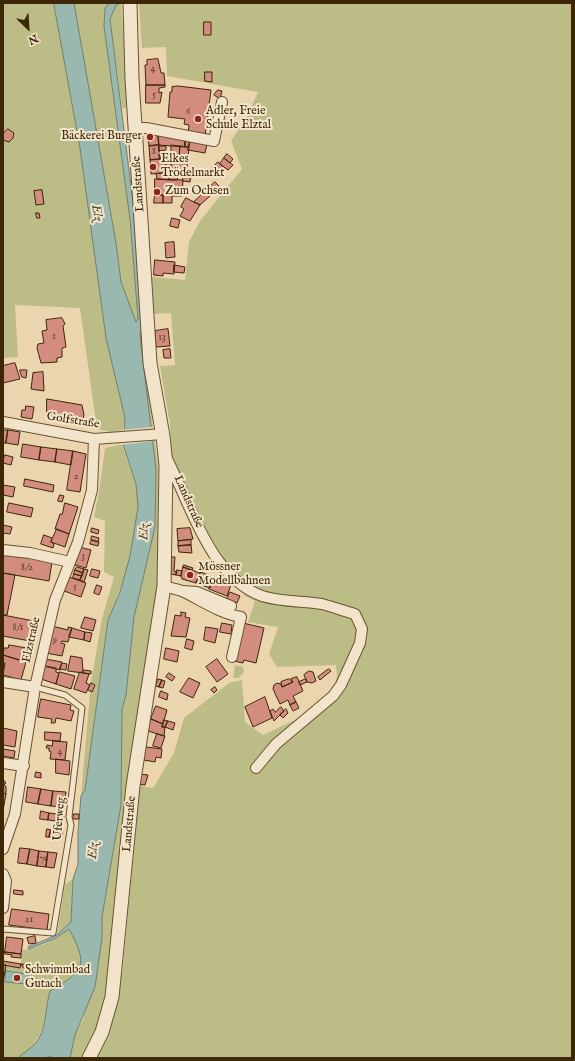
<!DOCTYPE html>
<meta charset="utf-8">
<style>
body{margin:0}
#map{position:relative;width:575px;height:1061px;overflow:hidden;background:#ead5af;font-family:"IM FELL English",serif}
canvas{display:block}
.frame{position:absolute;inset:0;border:4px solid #3e2707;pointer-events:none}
.north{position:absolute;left:8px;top:8px;width:40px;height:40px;-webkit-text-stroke:3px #f1e4cb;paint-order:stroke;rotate:155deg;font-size:11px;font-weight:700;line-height:16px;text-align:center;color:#3e2707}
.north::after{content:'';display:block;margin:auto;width:14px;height:18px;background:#3e2707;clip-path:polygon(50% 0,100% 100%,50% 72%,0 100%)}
</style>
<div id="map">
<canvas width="575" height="1061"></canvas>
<div class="frame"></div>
<div class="north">N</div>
</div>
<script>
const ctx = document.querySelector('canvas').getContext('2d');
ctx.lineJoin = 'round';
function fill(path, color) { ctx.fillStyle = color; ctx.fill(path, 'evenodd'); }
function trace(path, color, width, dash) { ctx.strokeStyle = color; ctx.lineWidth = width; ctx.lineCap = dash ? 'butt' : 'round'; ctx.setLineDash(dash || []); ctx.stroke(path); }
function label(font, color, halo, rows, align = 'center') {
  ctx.font = font + ' "IM FELL English",serif'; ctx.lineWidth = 4; ctx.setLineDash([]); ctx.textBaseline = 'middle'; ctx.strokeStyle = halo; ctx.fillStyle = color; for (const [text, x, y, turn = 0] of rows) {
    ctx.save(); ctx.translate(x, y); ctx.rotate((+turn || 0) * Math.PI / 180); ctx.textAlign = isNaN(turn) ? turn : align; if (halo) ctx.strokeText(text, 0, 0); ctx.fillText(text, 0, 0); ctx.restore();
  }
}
const green = new Path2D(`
 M3,3H54L80,148L106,338L125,418L123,430L111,432L97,429L80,308L15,305L18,357L3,358Z
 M74,3H110L105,8L104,26L130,219L138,318V322L136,323L121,282L116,243Z
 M121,3L129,107L122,108L110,19L116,5Z
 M139,3H572V1058H97L117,1004L123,966L140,786L153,788L174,753L184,718L229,683L242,680L245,722L263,735L297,719L331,693L337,677L336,665L277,667L269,654L278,627L248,622L255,601L245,596L233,582L192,520L178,494L172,462L170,424L160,366L175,365L171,313L153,314L152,277L185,280L189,242L200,221L242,169L231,141L246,118L258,92L167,76L166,47L142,48Z
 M143,324L153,427H150L140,334Z
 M152,441H155L158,466L160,558L157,594L126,785H127L109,982L100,1021L83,1058H70L75,1035L83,1020L102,938V917L121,805L122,709L126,695L134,617L155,527L156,470Z
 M123,444C125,458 133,471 136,486C144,530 125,580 108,620L85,790L81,796L91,682L102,619L114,577L104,572L105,521L94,517L99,492L105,448Z
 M235,665L243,667L244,672L239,678H233Z
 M73,879L71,922L57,935L65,884Z
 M69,929C71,934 74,938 77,943C89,971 70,979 50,991C46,1016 43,1044 19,1057C15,1059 8,1058 3,1058V961L21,964L22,950C39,949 56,939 69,929Z`);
const water = new Path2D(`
 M54,3H74L116,243L121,282L136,322L138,318L130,219L104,26L105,8L110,3H121L116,5L110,19L135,218L143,324L140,334L141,344L156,470L155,527L134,617L126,695L122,709L121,805L102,917V938L95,987L75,1035L70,1058H51L50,1056L46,1058H18C23,1053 30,1049 35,1044C47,1030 45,1008 50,991C84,971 89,966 69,929L56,938L29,949L28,947L57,935L71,922L73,879L78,864V832L81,796L85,790L108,620L120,592L130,556L138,507L136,484L123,444L125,418L106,338L80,148Z
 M6,971L28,974L27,984L5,982Z`);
const pier = new Path2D(`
 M152,427L154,441L121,445V430Z`);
const building = new Path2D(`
 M204,22H211V35H204Z
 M158,59L161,73H164L165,85H146L145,65H147V60Z
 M205,72H212V82L205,81Z
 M146,85H165V87L159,88V93L162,92L160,103H146Z
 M178,86L211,90L205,137L188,134L189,125L184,124L185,119L168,117L170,92H172V87Z
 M218,90L222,91L220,99L214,95Z
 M8,129L14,133L13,138L9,142L3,140V134Z
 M158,134L159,145L149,146L148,135Z
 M158,134L186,137L185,147L159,145Z
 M185,140L190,141L189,147H185Z
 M190,141L207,144L205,153L188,150Z
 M159,145L160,159L150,160L149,146Z
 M171,145L180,146L179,158L167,157L171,153Z
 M159,146H166V150L159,151Z
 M180,146L189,147L187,167L183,166V169H181L177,180H169L172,157L179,158Z
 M159,154H169L166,159H160Z
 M227,154L233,159L230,163L224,158Z
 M167,157H172L169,175L163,173L162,166H166L165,159Z
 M224,158L233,165L228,170L220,164Z
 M165,159L166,166H162L163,173L151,174L150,160Z
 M218,162L226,169L220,177L211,170Z
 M163,173L169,175V180L157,179L156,174Z
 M183,173H191L190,182L183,181Z
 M155,179L183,180L182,196H172V203H163V195H155Z
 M215,182L220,187L200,205L194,202Z
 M42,190L44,204L36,205L34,191Z
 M155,195H163V203H154Z
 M186,198L200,205L190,221L180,216L184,209L181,207Z
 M36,213H39L40,218H37Z
 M172,218L180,220L178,228L170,226Z
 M174,242L175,257L166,258L165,243Z
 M155,260L175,262L174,274L163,273V276L154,275Z
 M174,265L185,267L184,273L174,272Z
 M62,318L65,324L63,326L66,347L62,348V357L57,358V362L41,363L37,348L38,344L44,343L42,331L47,330L46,320Z
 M168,329L170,346L156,347L155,331Z
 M170,349L171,358H164L163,350Z
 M15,363L20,379L3,383V366Z
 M20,370H27L26,378L22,377Z
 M43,372L44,391L31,389L33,373Z
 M47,399L82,405L84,415L82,423L47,417Z
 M26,406L34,407L32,419L21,417L22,410H25Z
 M3,430H8L6,443H3Z
 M8,430L20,432L18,445L6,443Z
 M23,444L41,447L39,460L21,457Z
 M41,447L57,449L55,462L39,460Z
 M57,449L73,451L71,465L55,462Z
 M73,451L86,454L80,492L67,490Z
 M5,455L13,457L11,465L3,463Z
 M25,479L54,485L53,492L24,486Z
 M3,485L15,487L13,497L3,495Z
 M60,495L64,496L62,502L58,501Z
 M9,503L33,508L31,517L7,512Z
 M65,503L78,507L69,534L55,529L60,514H62Z
 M3,525L12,527L10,534L3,533Z
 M92,528L99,530L98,534L91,532Z
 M190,528L193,539L178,541L177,529Z
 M57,529L69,534L65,547L51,542Z
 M44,535L52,538L51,542L54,544L53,548L41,544Z
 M92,536L99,538L98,542L91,540Z
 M92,540L99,542L98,546L90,544Z
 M191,540V545L178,546V541Z
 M191,545L192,553L179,552L178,546Z
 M79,547L91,550L86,568L75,565Z
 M3,553L52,562L49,581L3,573Z
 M172,557H175L174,571L177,572L176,575L171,574Z
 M184,565L193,568L192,570L183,567Z
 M77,567L84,569L83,573L75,570Z
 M183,567L200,573L196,583L182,579L181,576Z
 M84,569L88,570L84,582L80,580Z
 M92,569L100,571L98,578L90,576Z
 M75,570L83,573L82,576L74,574Z
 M177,570L182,571L181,576L176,575Z
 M201,572L208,575L201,585L196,583Z
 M3,573L15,575L7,615H3Z
 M74,574L82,576L80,580L73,578Z
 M208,576L214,578L210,588L201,585Z
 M69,577L86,583L81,597L64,591Z
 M213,579L224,583L225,580L232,582L227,596L209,589Z
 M97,585L102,587L99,595L94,593Z
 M230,592L240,596L237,603L227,599Z
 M181,612L186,613L185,617L190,618L186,637L171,636L175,615L181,616Z
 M3,615L34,621L30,641L3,636Z
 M85,617L96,620L93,631L81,628Z
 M222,623L232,625L231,634L220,632Z
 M243,623L264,628L256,663L244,660L243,663L234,661Z
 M52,626L68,630V627L72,628L68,642L62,641L61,643L65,644L62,656L46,653Z
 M206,627L218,629L215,643L204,640Z
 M72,628L85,632L84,640L69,637Z
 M85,632L92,633L90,642L84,640Z
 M187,639L194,641L192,650L185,648Z
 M9,645L27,648L29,651L26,662L3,655L4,648H8Z
 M166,648L179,651L177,662L164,659Z
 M3,655L26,662L21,680L3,675L5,663L3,662Z
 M71,656L82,658L83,673L68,671Z
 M45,659L62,662L60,670L44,666Z
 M217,659L228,674L217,682L206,667Z
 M62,663L67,664L66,670L60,669Z
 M44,666L56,668V672L59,673L56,684L41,679Z
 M329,669L331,671L320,680L318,677Z
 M84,670L91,671V674L83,673Z
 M309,671L313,672L316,681L312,683L307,682L304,675Z
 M60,672L75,676L71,689L56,684Z
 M80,672L89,674L86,683L90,685L86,693L74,689Z
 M169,673L175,677L172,681L166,677Z
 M297,677L303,691L293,696L296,702L290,705L288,700L280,704L273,689L274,685L277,683L281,684L282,687L293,682L291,679Z
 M189,678L200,683L193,698L180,692Z
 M158,679L162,680L159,687L156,686Z
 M289,679L293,682L282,687L281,682Z
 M306,679L307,682L300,685L299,682Z
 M162,680L165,681L163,688L159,687Z
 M91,683L95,685L92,692L88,690Z
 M215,687L217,690L214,693L211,690Z
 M161,691L168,694L167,700L159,697Z
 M265,697L272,718L253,727L245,707Z
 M41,699L71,705L70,710L74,711L71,721L56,718L55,723H51L52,719L38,717Z
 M296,702L299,708L293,711L290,705Z
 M156,706L167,710L163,724L151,719Z
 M281,707L284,711L274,721L270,711L273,709L275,712Z
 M286,709L288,713L283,718L280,715Z
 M151,719L163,724L162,727H165L164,736L148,731Z
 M164,720L168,721L165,727H162Z
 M168,721L175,723L173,730L165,727Z
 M3,728L17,731L15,747L3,745Z
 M45,732L61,733L60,741L45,740Z
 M157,734L165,736L161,748L153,746Z
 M53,741L67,742L65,760L50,759L51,752L49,751V748H46L47,745L52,746Z
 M146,747L162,749L161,758L156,757L155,762L144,760Z
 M3,749L15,751L14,758L3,756Z
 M56,759L70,761L69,775L56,773Z
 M36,772L41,773V778L35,777Z
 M139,774L148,775L145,785L137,784Z
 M3,779L6,783L4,784L6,787V794L3,793Z
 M28,787L41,789L38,804L26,802Z
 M41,789L53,791L51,806L38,804Z
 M53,791L66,792L64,807L51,806Z
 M3,793L6,794L3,811Z
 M41,811L49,813L48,820L40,819Z
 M49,813L57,814L56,821L48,820Z
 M57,814L64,815L63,822L56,821Z
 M74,814H79V819H73Z
 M47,829L51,830L49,837H46Z
 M51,830H55L54,838L49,837Z
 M55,830L59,831L58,839L54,838Z
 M59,831H63L61,839H58Z
 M20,848L30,849L27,864L18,863Z
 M30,849L39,851L37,866L27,864Z
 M39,851L48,852L46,867L37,866Z
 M48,852L57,853L54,868L46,867Z
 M14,890L23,891V895L14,894Z
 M12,909L49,914L47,930L9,925Z
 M35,936L36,943L29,944L27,938Z
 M7,937L23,939L21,954L5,952Z
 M5,952L21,954V958L11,957L12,955L5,954Z
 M3,961L21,964L20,968L3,965Z
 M21,964L29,965V969L24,968Z
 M3,965H6L3,982Z`);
const service = new Path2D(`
 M3,929L53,933L71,825L69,817L82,708L65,695L35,687`);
const minor = new Path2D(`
 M135,128H146L214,141L222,102
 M3,422L94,439L163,434
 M166,457C190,502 209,577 262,596C281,602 303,601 322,604C333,607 344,611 355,614L362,629L360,643L341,685L333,696L276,744L256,768
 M3,550L30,553L70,562
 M164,586C170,588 177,589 182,591C201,600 219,613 241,617L232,657
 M183,591L197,592L231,606
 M3,682L35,687
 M3,763L24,766
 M3,849L15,814L35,687L55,600L78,542L92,490L94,439
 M3,874L6,881L3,908`);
const tertiary = new Path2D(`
 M89,1058L102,1032L112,997L133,786L164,586L166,466L163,436L150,363L132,79L130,3`);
const markers = [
 [198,119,4,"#8f2418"],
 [150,137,4,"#8f2418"],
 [153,167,4,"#8f2418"],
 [157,192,4,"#8f2418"],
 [190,575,4,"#8f2418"],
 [17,978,4,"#8f2418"]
];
const numberNames = [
 ["4",153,69],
 ["5",154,95],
 ["6",188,112],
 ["8",154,152],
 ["1",54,337],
 ["13",162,338],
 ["2",76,477],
 ["3",83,557],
 ["8/2",27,568],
 ["5",75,587],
 ["8/1",18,628],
 ["9",55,641],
 ["4",60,752],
 ["17c",42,859],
 ["21",29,920]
];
const poiNames = [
 ["Adler, Freie",206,112],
 ["Schule Elztal",206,126],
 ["Bäckerei Burger",142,137,"right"],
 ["Elkes",161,160],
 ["Trödelmarkt",161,174],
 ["Zum Ochsen",165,192],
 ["Mössner",198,568],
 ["Modellbahnen",198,582],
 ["Schwimmbad",25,971],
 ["Gutach",25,985]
];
const streetNames = [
 ["Landstraße",139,184,-94],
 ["Golfstraße",73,421,9],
 ["Landstraße",188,502,66],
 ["Elzstraße",32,640,-77],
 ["Uferweg",60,819,-85],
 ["Landstraße",130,824,-85]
];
const waterNames = [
 ["Elz",96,213,80],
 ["Elz",145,532,-87],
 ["Elz",94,851,-85]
];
fill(green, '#bcbc87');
fill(water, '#98b8b0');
trace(water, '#747e6c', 1);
fill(pier, '#ead5af');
fill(building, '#d38c80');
trace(building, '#3e2707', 1);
trace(service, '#695231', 7);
trace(minor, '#695231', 12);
trace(tertiary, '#695231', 15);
trace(service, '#f1e4cb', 5);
trace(minor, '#f1e4cb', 10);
trace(tertiary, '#f1e4cb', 13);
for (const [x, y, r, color] of markers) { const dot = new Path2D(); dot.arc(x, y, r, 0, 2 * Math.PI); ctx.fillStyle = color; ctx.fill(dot); trace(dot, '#f1e4cb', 1.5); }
label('10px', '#634025', null, numberNames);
label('12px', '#3e2707', '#f1e4cb', poiNames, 'left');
label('12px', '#3e2707', '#f1e4cb', streetNames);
label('italic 13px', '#544b31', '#f1e4cb', waterNames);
</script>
